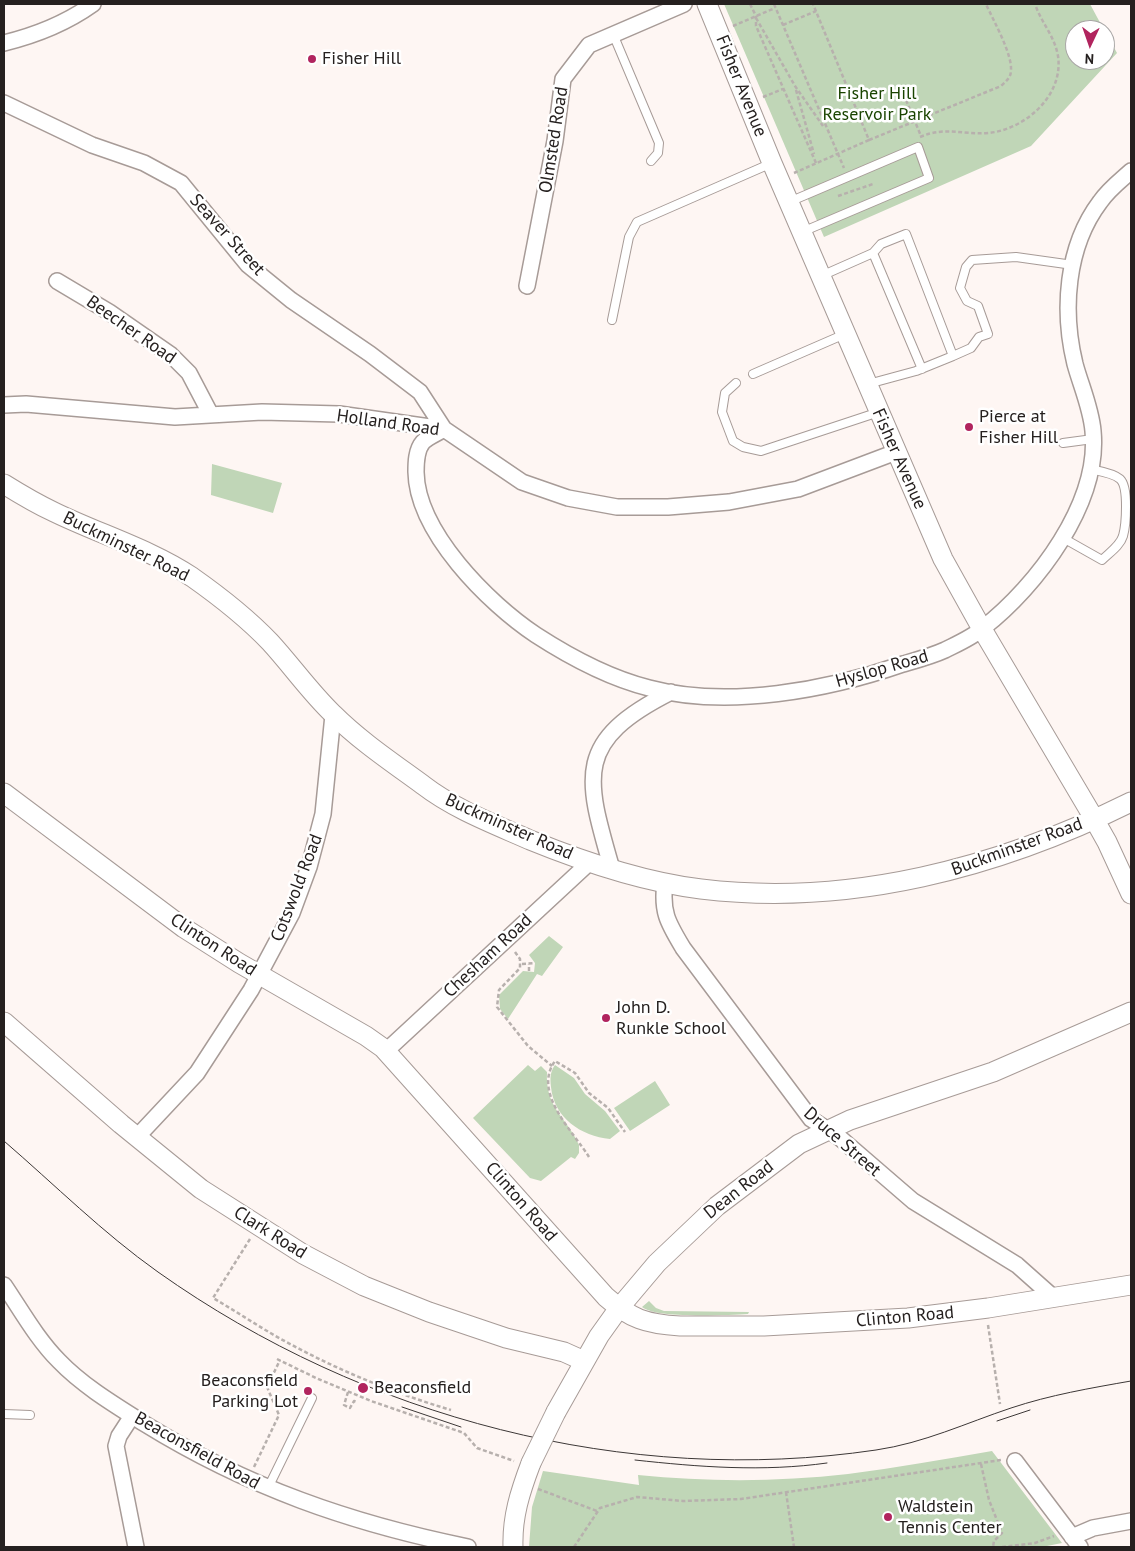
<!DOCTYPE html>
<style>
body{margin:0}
#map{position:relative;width:1135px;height:1551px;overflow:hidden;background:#fef6f3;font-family:"PT Sans",sans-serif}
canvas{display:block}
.frame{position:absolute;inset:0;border:5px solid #25201f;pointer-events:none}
.north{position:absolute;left:1065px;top:20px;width:50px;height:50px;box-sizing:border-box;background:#fff;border:1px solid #a8a6a5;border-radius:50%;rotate:183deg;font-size:14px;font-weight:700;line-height:20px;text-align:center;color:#25201f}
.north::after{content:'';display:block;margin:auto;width:18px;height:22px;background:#b1245e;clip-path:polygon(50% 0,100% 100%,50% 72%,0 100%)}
</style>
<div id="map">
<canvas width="1135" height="1551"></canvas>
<div class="frame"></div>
<div class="north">N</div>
</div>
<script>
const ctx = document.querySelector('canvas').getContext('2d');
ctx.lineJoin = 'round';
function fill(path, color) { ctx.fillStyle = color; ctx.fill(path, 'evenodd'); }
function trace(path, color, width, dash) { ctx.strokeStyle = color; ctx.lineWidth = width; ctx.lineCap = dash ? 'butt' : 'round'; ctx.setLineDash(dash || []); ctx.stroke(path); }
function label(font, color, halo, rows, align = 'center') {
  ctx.font = font + ' "PT Sans",sans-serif'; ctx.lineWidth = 5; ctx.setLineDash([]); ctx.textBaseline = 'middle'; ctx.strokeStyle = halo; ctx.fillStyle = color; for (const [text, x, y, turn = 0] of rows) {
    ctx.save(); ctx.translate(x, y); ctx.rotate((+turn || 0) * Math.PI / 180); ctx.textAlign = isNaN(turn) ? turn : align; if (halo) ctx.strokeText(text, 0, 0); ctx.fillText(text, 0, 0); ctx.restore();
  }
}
const green = new Path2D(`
 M724,4H1090L1104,30H1075V60H1105V31L1117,53L1031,146L824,237Z
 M212,464L282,483L273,513L211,495Z
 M549,936L563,947L542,976L537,974L508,1019L500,1009L499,995L523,971L534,972L535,963L529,955Z
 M528,1065L535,1071L541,1066L547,1072C545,1108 566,1116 579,1145V1153L575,1159L571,1157L541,1181L530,1178L473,1118Z
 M555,1065L574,1078L585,1094L605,1111L620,1131L610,1139C581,1136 554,1118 551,1087C550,1078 550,1072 555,1065Z
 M655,1081L670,1105L630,1131L614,1108Z
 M649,1301L656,1308L664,1311L749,1312L748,1314C727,1315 657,1319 642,1307Z
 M992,1451L1062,1543L1042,1547H529L532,1507L543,1471L639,1485L638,1475C708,1482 778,1482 848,1474C896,1468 944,1459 992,1451Z`);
const path = new Path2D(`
 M750,4L756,16V26L816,163
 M774,4L844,168
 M756,18L795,86L823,126
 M783,25L816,11
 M733,26L775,8
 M796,90L814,154
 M763,97L783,89
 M906,100L921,136
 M920,137C946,126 962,135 988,133C1024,130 1064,96 1058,56C1055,37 1041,22 1035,4
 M869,140L1001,86C1006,81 1011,78 1011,70C1012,53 993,20 986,4
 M794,173L869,140L813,4
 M838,196L873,184
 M515,952L520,959V968L499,990L497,1007L528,1046L552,1066
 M522,964L535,963
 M529,971V964
 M589,1157C573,1131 532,1093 555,1061L575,1073L589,1093L608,1108L625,1132
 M250,1239L213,1298C239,1313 265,1331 292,1345C342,1372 397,1394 451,1410
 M988,1325L1000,1404
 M277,1359L316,1378L371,1401L464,1433L477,1448L514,1461
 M348,1392L344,1405L350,1408L354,1401L357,1402
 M981,1464L989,1500L1002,1533L994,1541L993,1547
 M254,1467L279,1415L267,1387L280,1360
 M538,1489L597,1511
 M786,1492L794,1547
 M574,1547L600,1508L637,1497L683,1501L741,1499L1001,1460
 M1002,1547L1035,1543L1054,1536`);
const service = new Path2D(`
 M613,34L659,143L658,153L651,161
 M789,202L918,147L929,178L802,232
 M873,253L881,244L906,234L953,356
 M821,276L873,253L922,369
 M612,320L629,237L637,222L772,163
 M753,374L845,334
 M736,383L725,393L722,412L733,441L743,447L761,451L879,412
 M868,384L916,371L953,356L971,348L979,337L988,334L978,306L967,301L960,288L966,267L972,260L1016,257L1073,265
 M1063,443L1093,439
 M1063,538L1102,560C1109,553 1120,546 1123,536C1126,525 1129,487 1120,479C1113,473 1099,471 1090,469
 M4,1414L30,1415
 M268,1488L312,1398`);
const minor = new Path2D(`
 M4,43C37,35 65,24 93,4
 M4,103L92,145L144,163L181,183L248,265L291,300L370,354L420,392L444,429
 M57,281L109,312L171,355L189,373L211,415
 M527,286L555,141L563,79L589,45L684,4
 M4,405L26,404L175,417L262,412L339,414L444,429L522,482L568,498L617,507H668L729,502L798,489L896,452
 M444,429C438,433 428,437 423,442C416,450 416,463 416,472C417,532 488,603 536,635C570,657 609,678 649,688C728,709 828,690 903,664C917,660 932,656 945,650C957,644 973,637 983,628C1037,586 1100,503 1093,431C1091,408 1081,386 1075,364C1062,311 1066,247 1100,202C1108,190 1121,180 1131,171
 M612,869C585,776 574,741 671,692
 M665,882C661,912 668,923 683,948L811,1119L840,1138L913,1201L1017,1265L1053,1297
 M386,1051L590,862
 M137,1137L197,1073L251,990L292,913L309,867L323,814L333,715
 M4,1285C21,1310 37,1339 59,1361C83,1386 115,1405 145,1424C247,1487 350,1523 468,1547
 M132,1416L119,1436L116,1446L136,1547
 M1015,1461L1080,1547
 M1072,1537L1093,1528L1131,1521`);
const tertiary = new Path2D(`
 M707,4L772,163L943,559L982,629L1089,810L1107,842L1131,894
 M4,484C20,494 37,504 54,512C99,534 150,549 192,577C219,596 248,619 270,642C292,666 310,692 333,714C360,741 393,763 423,785C454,809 494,824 530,840C584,862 643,882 701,889C850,907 998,868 1131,802
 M4,793L184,928L239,963L366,1036L383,1048L606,1297C631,1319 646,1324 680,1326H764L908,1318L988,1308L1131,1285
 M4,1022L121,1124L201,1189L303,1254L364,1286L429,1312L506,1338L564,1352L584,1361
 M556,1412L599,1336L619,1308L657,1263L717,1206L799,1144L850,1120L993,1072L1131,1012
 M513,1547C512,1517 520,1492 531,1463`);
const tram = new Path2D(`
 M4,1141C55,1185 103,1233 158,1272C364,1418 626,1487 876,1450C924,1443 966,1423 1011,1408C1050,1395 1091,1388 1131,1381
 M402,1407L461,1427
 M997,1421L1030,1410
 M635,1460C699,1467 763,1472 827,1463`);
const tertiaryBridge = new Path2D(`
 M531,1463L556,1412`);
const markers = [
 [312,59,5,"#b1245e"],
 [969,427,5,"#b1245e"],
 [606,1018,5,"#b1245e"],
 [363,1388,6,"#b1245e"],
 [308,1391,5,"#b1245e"],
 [888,1517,5,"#b1245e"]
];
const poiNames = [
 ["Fisher Hill",322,59],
 ["Pierce at",979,417],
 ["Fisher Hill",979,438],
 ["John D.",616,1008],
 ["Runkle School",616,1029],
 ["Beaconsfield",298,1381,"right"],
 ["Parking Lot",298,1402,"right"],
 ["Beaconsfield",374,1388],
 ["Waldstein",898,1507],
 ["Tennis Center",898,1528]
];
const streetNames = [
 ["Fisher Avenue",741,86,68],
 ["Olmsted Road",554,140,-81],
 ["Seaver Street",227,235,48],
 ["Beecher Road",131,330,35],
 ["Holland Road",388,423,8],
 ["Fisher Avenue",899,459,66],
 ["Buckminster Road",126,547,26],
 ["Hyslop Road",882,669,-16],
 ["Buckminster Road",509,827,24],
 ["Buckminster Road",1017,847,-20],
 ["Cotswold Road",297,888,-69],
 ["Clinton Road",213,945,33],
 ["Chesham Road",488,956,-43],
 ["Druce Street",842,1142,41],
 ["Dean Road",739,1190,-38],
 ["Clinton Road",521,1202,49],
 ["Clark Road",270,1233,32],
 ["Clinton Road",905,1317,-5],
 ["Beaconsfield Road",197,1451,29]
];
const parkNames = [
 ["Fisher Hill",877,94],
 ["Reservoir Park",877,115]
];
fill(green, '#c0d6b7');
trace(service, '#a79b97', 10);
trace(minor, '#a79b97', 18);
trace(tertiary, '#a79b97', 21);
trace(path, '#b7b0ad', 2.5, [4, 2.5]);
trace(service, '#fff', 8);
trace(minor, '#fff', 15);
trace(tertiary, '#fff', 19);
trace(tram, '#3c3736', 1);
trace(tertiaryBridge, '#a79b97', 21, []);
trace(tertiaryBridge, '#fff', 19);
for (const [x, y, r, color] of markers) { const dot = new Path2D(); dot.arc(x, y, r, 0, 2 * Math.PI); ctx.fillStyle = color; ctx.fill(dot); trace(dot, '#fff', 2); }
label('18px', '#25201f', '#fff', poiNames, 'left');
label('18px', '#25201f', '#fff', streetNames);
label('18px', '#1a4400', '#fff', parkNames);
</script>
